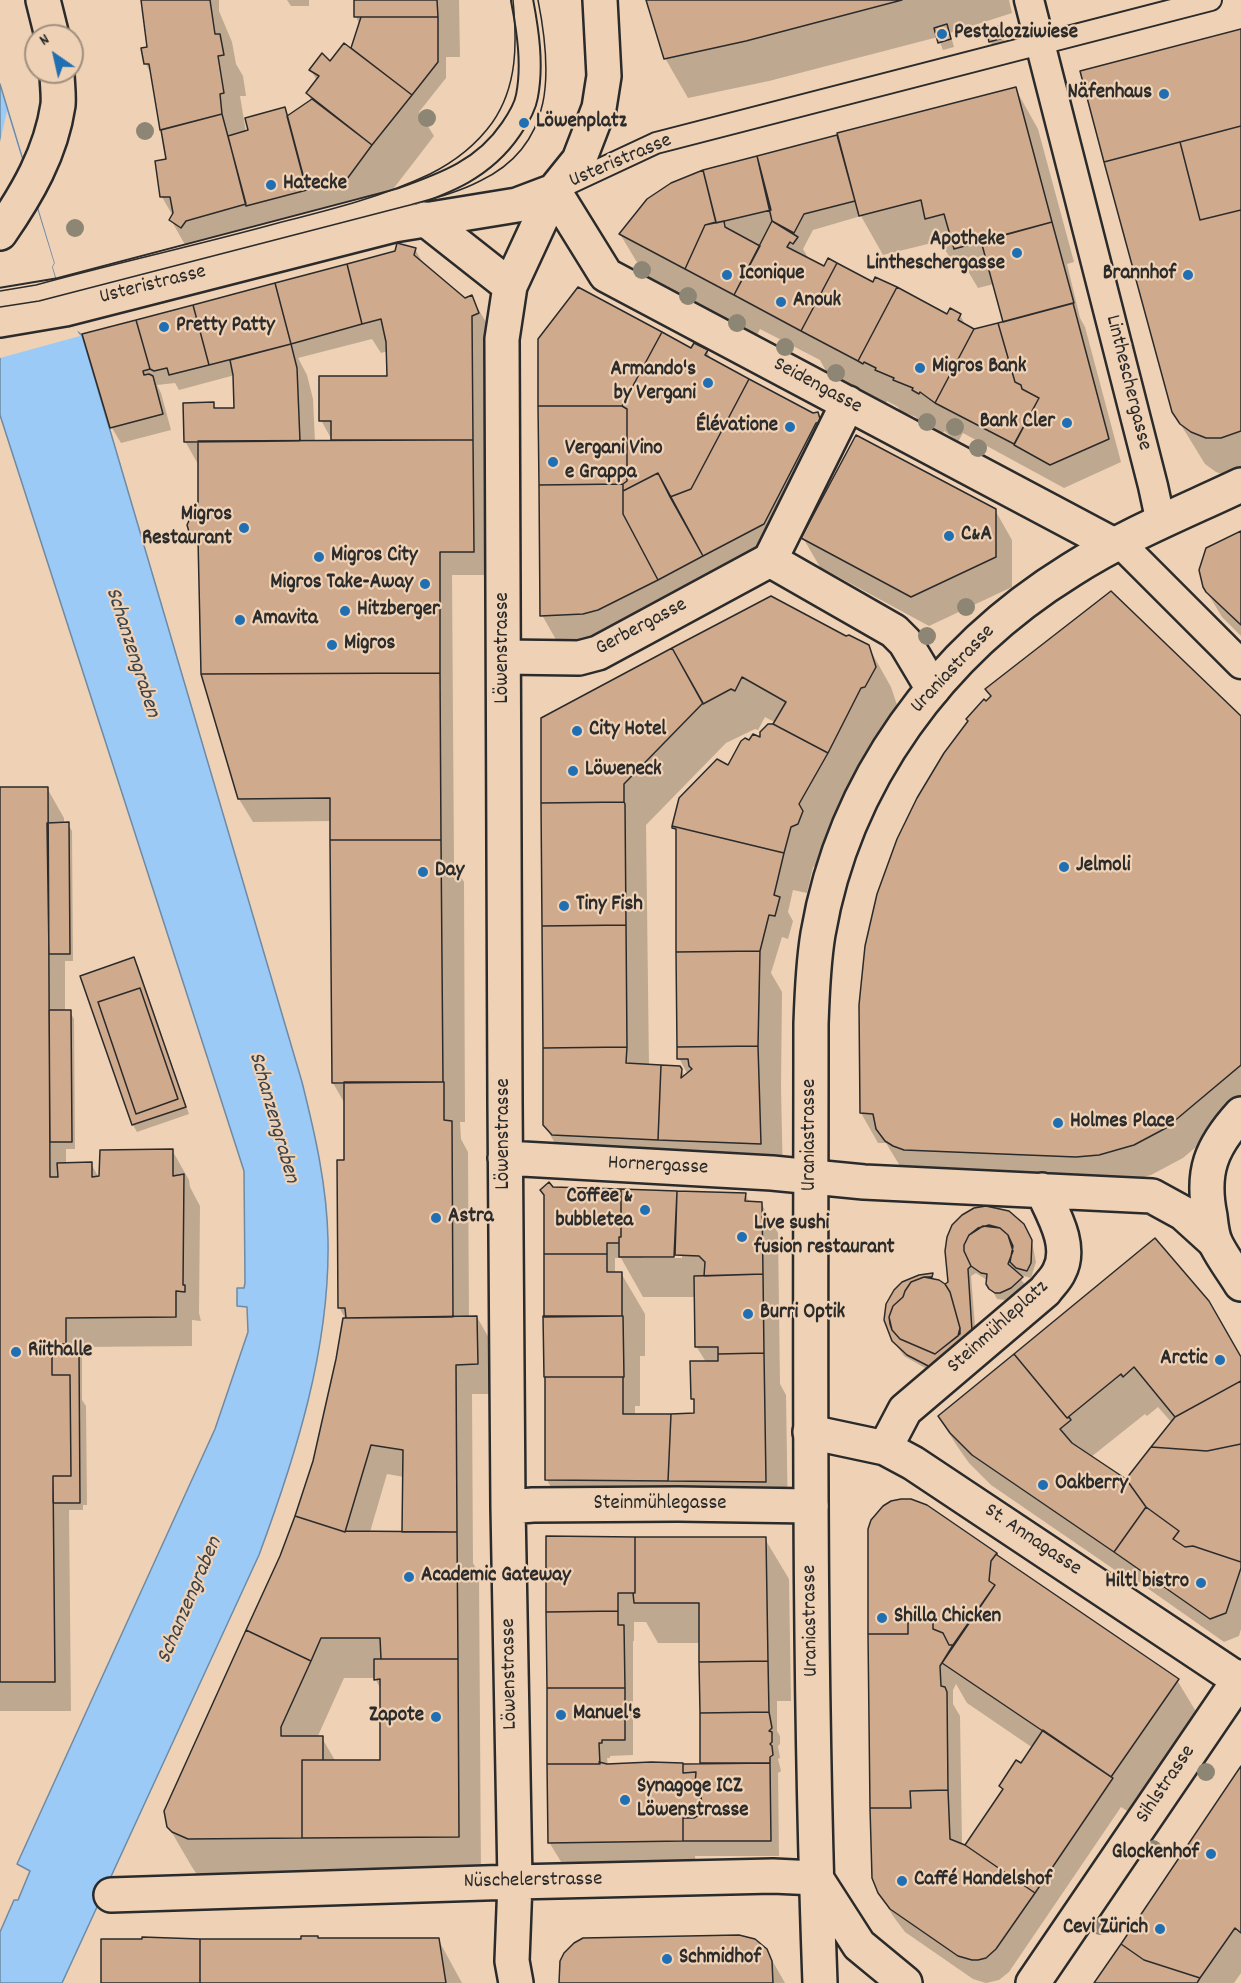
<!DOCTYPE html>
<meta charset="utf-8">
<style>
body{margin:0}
#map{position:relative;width:1241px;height:1983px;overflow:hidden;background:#efd2b5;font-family:Dekko,sans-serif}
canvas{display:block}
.north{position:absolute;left:24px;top:24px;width:60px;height:60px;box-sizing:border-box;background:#efd2b5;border:2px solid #a18f7e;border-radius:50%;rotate:326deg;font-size:16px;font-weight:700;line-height:24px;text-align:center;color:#2b2b2b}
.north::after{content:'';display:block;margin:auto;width:21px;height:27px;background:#1f6fb2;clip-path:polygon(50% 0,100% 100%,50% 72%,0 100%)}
</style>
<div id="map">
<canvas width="1241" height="1983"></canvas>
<div class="north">N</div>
</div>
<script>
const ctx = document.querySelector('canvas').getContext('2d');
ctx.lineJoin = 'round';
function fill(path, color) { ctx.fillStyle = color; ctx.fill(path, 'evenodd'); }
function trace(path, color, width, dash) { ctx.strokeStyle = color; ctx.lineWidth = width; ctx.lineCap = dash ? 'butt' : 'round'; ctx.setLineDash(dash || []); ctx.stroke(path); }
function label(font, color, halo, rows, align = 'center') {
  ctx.font = font + ' Dekko,sans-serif'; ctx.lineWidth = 4.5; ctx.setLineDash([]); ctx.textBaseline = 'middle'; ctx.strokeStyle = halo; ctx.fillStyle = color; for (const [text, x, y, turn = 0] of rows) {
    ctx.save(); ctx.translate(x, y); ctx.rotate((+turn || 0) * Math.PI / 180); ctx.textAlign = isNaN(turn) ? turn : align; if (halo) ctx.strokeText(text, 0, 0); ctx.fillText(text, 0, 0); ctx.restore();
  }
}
const water = new Path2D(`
 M0,84L54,263L52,267L70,326L82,335L302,1082C315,1134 327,1186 328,1240C330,1348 296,1455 259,1555L62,1983H0V1932L14,1900H18L30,1871L17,1864L215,1429L248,1332L247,1307L237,1306V1288H244L245,1283L244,1171L0,415Z`);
const pier = new Path2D(`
 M7,111L54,263L52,267L69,326L76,328L80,336L0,358V142Z`);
const shadow = new Path2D(`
 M141,0H219V11L232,42L236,64L243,76L246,96H240L246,132L285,109L289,116L312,101L307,94L317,81L311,70L331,63L352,50L360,25L356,17L355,0H459L460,57H446V78L419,112L434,136L370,219L188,250L171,220L173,216L162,197L167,161L152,76L146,64L148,48Z
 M287,0H309V6H291Z
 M648,0H1009L1012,13L950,33L954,47L943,50L938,37L769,81L688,98L665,58Z
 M999,28L1006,45L994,48L990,41Z
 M1241,30V478L1230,477L1216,472L1205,464L1173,412Z
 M1015,88L1038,129L1074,262L1067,264L1080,318L1085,327L1121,462L1064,488L963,433L958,442L944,431L943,433L925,422L924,424L918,421L916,417L900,411L898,407L887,401L886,403L826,371L820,360L760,329L757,335L644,274L620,234L703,171ZM861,216L883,255L940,241L950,258L959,256L978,288L994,284L1004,322L975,331L966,326L960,315L948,316L874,284L810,261L803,249L813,230Z
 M415,249L425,267L464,300L471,297L489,327V469H485L486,575H452L454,864L464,882L465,1122H460L461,1139L468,1152L469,1318L477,1317L494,1347L495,1394H472L473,1563L479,1574L481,1877L212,1879L196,1873L192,1867L168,1826L281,1557L314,1461L346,1320L339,1307L346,1162L345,1104L333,1083L331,821L253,822L239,799L200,548L192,534L200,513L199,466L185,441L213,404L216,410L235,409V375L179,390L175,383L157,385L161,393L171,430L121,443L112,428L84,335ZM372,339L381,353L388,351V377L321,420L333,442H315L313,399L307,375L298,358ZM387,1474L404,1477V1533L370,1532ZM344,1678H375L381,1690V1761L336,1762L322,1738H317Z
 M691,350L707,351L712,361L813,415L817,413L835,443L781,553L615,640L559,645L542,615Z
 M995,510L1012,540V587L929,626L820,567L803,538Z
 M1241,533V636L1222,617L1204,587Z
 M846,637L868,646L891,687L898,708L884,728L822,845L825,853L821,864L813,867L807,893L793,890L788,912L793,921L788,939L782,937L771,973L782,992L781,1087L783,1184L558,1149L545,1125L542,719ZM765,717L776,723L774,725L761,739L728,767L674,826L677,832L679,1058L688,1075L685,1077L680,1068L649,1066L646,825L726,743L755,729L758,730Z
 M1241,718V1109L1183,1158L1151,1175L1116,1185L903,1171L886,1143H878L861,1113Z
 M47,788L64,818V824H68L72,831L73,961H65V1012H70L74,1019L75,1149H66V1164H91L101,1181L172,1150L189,1180L190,1187L200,1206L199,1313L201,1321L192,1320V1346L82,1347V1400L86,1406L87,1505H83V1510H69L71,1711H0V789Z
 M134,959L138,966L189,1114L137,1132L133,1125L82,977Z
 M553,1189L745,1194L750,1203H761L778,1233L780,1384L786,1395L788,1522L693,1521L683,1504L560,1503L547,1480ZM643,1255H682V1258H643ZM615,1258H621L643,1297H696V1346L706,1362L692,1398L696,1405V1415H635V1406H640V1356H645V1314L621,1273H617L615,1271Z
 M963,1216L1028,1233L1032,1242L1036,1262L1031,1278L1017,1274L1026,1286L1011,1298L1005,1300L997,1299L987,1280L976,1273L971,1276L976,1339L939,1376L904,1356L893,1341L912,1278L932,1275L935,1281L945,1286L949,1283Z
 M1155,1240L1241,1359V1629L1239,1636L1224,1642L1133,1578L1131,1581L991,1485L969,1463L957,1446L939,1417ZM1158,1407L1172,1423L1129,1486L1091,1457L1145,1414L1147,1416Z
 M869,1529L997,1557L1177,1680L1201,1720L1135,1816L1121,1807L1009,1972L999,1980L986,1983L973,1979L905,1932L893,1916L879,1892L874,1878ZM956,1684L967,1703L1033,1748L1021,1765L1000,1786L1004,1791L966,1847L962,1845L960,1716L953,1704V1690Z
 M548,1538L765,1539L789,1579L791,1701H777V1731L780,1736V1744L778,1746L780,1758L778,1759L781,1771L778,1773L779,1856H695L696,1864L563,1865L549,1842ZM634,1622H646L658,1643H701L702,1765L608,1766L607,1758H610V1756L633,1755V1641H634Z
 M1241,1768V1973L1234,1983H1096Z
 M438,1939L462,1983H102L318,1940Z
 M768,1953L785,1983H561Z`);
const building = new Path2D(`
 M141,0H210L215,34H220L224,55L218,56L224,93L220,94L222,114L160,130L149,64H144L141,48L147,47Z
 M354,0H437L438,17H354Z
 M646,0H902L746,41L664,59Z
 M361,17H438V62L412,95L351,48Z
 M947,24L951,39L938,43L934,28Z
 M1000,26L1003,38L989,42L986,29Z
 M1241,29V126L1104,162L1080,71Z
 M344,43L412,95L372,145L306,93L319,76L309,70L322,53L330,61Z
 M1016,87L1052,222L954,249L944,214L925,219L921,200L859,216L837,133Z
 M312,99L372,145L347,179L306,188L287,116Z
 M285,107L307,190L246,206L228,136L248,130L245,118Z
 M222,114L246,204L186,221L181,228L169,220L173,213L170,197H160L155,161L166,159L161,130Z
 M1241,126V210L1200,220L1180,142Z
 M837,135L855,201L804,214L794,233L772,221L757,156Z
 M1180,142L1200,220L1241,210V431L1221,438H1206L1191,432L1180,424L1172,412L1104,162Z
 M757,156L771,210L716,223L703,170Z
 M703,170L716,222L705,225L685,269L619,234L647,199L671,183Z
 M724,221L725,227L760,246L734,295L685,269L705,225Z
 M772,221L798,237L793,244L790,242L787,247L824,266L828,258L837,263L801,331L734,295Z
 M1052,222L1074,303L1003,322L981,241Z
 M397,243L416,248L414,255L465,298L472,295L479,313L472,316L473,440H331V421H319V376H387L386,342L381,319L362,324L347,264L395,251Z
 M837,263L873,282L875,277L897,287L858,361L801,331Z
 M347,264L362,324L291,344L275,283Z
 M275,283L291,344L209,365L193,305Z
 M578,287L662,332L622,406H538V339Z
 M897,287L947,314L950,308L961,314L958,320L974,329L935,403L920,392L919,394L912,390L913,388L893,380L894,378L875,370L876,368L864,362L863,364L858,361Z
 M1073,303L1109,439L1050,465L1014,445L1039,398L1022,389L1021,385L1015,382L998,323Z
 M193,305L209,365L169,375L167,368L154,371L150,369L136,320Z
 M136,320L150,369L143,371L144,375L149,374L153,376L163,414L110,428L82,334Z
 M998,323L1015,382L1021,385L1022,389L1039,398L1014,444L935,403L974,329Z
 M662,332L691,348L694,343L708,350L705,355L749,379L691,489L670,497L658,473L623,491V484L627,481V409L622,406Z
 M291,344L297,368L300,441L184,442L183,403L214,402V408H234L233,375L230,360Z
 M749,379L813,413L818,412L821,422L816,423L764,524L703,556L670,497L691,489Z
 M538,406H622L627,409V481L623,484L539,485Z
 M856,435L996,509V557L911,597L801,538Z
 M445,440H473L474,552H440V673L201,674L198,539L190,535L187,525L191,516L198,512V441Z
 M658,473L703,556L658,580L623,514V491Z
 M623,484V514L658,580L598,610L583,614L540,616L539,485Z
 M1241,531V625L1206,592L1203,587L1199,570L1206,548Z
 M1111,591L1241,716V1065L1166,1128L1134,1145L1099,1155L1076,1157L904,1150L893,1146L885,1141L876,1129L873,1114L860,1113L859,1005L865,946L877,894L897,839L917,798L944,753L968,721L966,719L984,699L986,701L991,696L985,689Z
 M771,596L846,636L849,635L869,645L876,667L865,687L861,688L828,753L773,724L786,702L742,677L735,691L731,689L703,704L672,648Z
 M672,648L703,703L624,784V802L541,803V718Z
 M440,673L441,840H330V798L238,799L201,674Z
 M768,724H773L828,753L799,804L803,811L798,824L791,827L784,853L672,826L679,798L717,759L728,765L741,741L745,738L749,740L753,734L760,737V732Z
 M0,787H48L50,1177H58L57,1163L92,1162V1177L99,1176L100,1150L173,1149V1176L184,1174L183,1285H185V1292L176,1291V1317L66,1318V1344H52V1375H70L71,1476H53L55,1682H0Z
 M624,802L625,804L626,925L542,926L541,803Z
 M69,822L70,954H49L47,823Z
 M672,826L784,853L774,895L780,897L775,916L769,915L760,951L676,952V829L672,828Z
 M330,840H441L443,1082L332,1083Z
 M626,925L627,1047L543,1048L542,926Z
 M760,951L758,1046L677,1047L676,952Z
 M134,957L186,1107L132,1125L80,976ZM140,988L178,1099L136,1114L98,1002Z
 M140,988L178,1099L136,1114L98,1002Z
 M49,1010H71L72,1142H50Z
 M758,1046L761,1144L658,1140L661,1065L680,1066L682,1069L681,1078L692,1069L689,1066L688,1059H677V1047Z
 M627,1047L626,1063L661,1065L658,1140L552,1135L543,1125V1048Z
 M344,1082H444V1120L452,1121L453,1317L346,1318L345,1308H338L337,1160H344Z
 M549,1182L553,1187L621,1189V1237H619V1243H607V1254H544V1195L540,1190Z
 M621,1189L677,1191L674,1257H619V1237H621Z
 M677,1191L746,1193L745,1201L762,1202L763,1274L704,1276L705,1262L699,1256L675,1255Z
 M986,1206L1009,1211L1024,1224L1032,1240L1031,1263L1027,1271L1016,1268L1010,1262L1013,1246L1008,1235L1000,1228L983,1226L969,1235L964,1245V1251L971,1266L968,1269L972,1331L968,1341L934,1369L907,1355L892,1341L884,1320L886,1304L894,1290L902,1282L919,1275L933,1273L932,1277H924L911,1282L905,1291L903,1297L893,1306L889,1317L892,1330L900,1339L935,1354L958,1336L960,1328L950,1292L945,1284L948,1282L945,1251L947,1237L952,1225L962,1215L974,1208Z
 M989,1225L1000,1228L1008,1235L1013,1251L1008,1264L1023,1277L1011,1288L1000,1293H995L989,1289L986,1284L987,1274L981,1273L971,1266L964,1251V1245L969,1235L978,1228Z
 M1155,1238L1209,1301L1241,1357V1381L1175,1417L1134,1367L1123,1377L1121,1374L1067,1418L1014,1354Z
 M544,1254H607V1272H622V1316L544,1317Z
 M763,1274L764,1353L718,1354V1347H695L694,1276Z
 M924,1277L939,1280L945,1284L950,1292L960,1328V1334L935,1354L900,1339L892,1330L890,1324L889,1317L893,1306L903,1297L905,1291L911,1282Z
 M477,1316L478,1364L456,1365L457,1532H402L403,1450L371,1445L345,1532L295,1516L313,1461L336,1359L343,1318Z
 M543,1316H623L624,1377H544Z
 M52,1349H79L80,1503H53V1476H71L70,1375H52Z
 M764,1353L766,1482L668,1481L671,1414L694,1413V1399H691L690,1361H718V1354Z
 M1014,1354L1067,1418L1069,1417L1071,1420L1060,1429L1072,1443L1126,1479L1146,1507L1114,1552L972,1455L950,1433L938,1416Z
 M545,1377H623V1414H671L668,1481L545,1480Z
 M1241,1381V1444L1207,1451L1151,1447L1175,1417Z
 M1241,1444V1562L1193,1546L1185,1547L1173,1539L1179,1531L1146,1507L1126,1479L1151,1447L1207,1451Z
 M901,1499H911L927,1505L997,1553L991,1561L989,1581L995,1585L953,1645H949L943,1633L933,1629V1623L929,1622H908V1634H868V1529L871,1520L883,1506L891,1501Z
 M1146,1507L1179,1531L1173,1539L1185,1547L1193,1546L1241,1562V1568L1226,1613L1210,1619L1114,1552Z
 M295,1516L345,1532L346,1531L457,1532L458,1659H381L380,1638H321L311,1661L246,1630L280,1556Z
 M546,1536L635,1537V1593H618V1611L546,1612Z
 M635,1537H766L768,1661L699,1662V1603H634L633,1593H635Z
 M997,1553V1555L1179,1679L1111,1777L942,1663L995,1585L989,1581L991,1561Z
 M618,1611V1625H624L625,1688H547L546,1612Z
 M908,1622H929L933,1623V1629L943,1633L949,1645H953L940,1666L941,1686L945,1687L947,1692L948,1790L910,1791L911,1808H870L868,1634H908Z
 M246,1630L311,1661L281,1727V1736H323V1760H302V1838L188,1839L172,1832L167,1827L164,1811Z
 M374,1659H458L459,1837L302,1838V1760H380V1679L374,1680Z
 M768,1661L769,1712L700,1713L699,1662Z
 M547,1688H625V1740H602V1743H599L600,1764H547Z
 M769,1712L772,1728L769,1731L772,1732V1742L770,1744L772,1746L773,1755L770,1757V1763H700V1713Z
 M1043,1730L1113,1778L1035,1893L965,1845L1003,1789L999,1786L1016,1760L1021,1763Z
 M599,1762L607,1764L651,1762L683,1763V1773L696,1772L695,1785L701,1797V1810L699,1815L694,1818H683V1841L548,1843L547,1764H600Z
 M770,1763L771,1841H683V1818H694L699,1815L702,1803L700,1791L695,1785L696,1772L683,1773V1764Z
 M1241,1766V1933L1235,1928L1200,1978L1144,1960L1121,1944Z
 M948,1790L950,1839L965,1845L1035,1893L996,1949L986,1958L978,1960H972L958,1956L890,1909L878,1893L872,1878L870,1808H911L910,1791Z
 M739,1935L755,1939L767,1949L772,1961L773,1983H559L560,1961L564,1953L574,1943L583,1938Z
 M301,1936H318V1938H439L446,1983H200V1939H301Z
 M142,1937L200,1939V1983H101V1939H142Z
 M1121,1944L1144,1960L1200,1978L1197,1983H1094Z`);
const service = new Path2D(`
 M564,186L656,143L1211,0
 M0,299L59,289L401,199C446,183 484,169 511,129C518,119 525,108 527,96C533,65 528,31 522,0`);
const pedestrian = new Path2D(`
 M1029,0L1153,486L1161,523
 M1120,543L1241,664`);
const minor = new Path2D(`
 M554,191L606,275L1114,545
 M425,219L510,286
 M770,560L894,631L905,642L933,689
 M504,657L579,658L598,653L770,560L848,403
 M505,1158L772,1173L864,1182L1152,1196L1183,1213L1215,1242
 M810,1432L885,1448L913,1463L1239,1680
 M885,1448L905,1410L1045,1291C1049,1285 1056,1279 1059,1272C1073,1246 1053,1214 1042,1190
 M508,1507L533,1505L678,1504L811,1506
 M111,1895L515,1882L773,1876L816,1878
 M516,1983L512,1961L515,1882L508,1507L505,1101L502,339L510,286L554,191`);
const tertiary = new Path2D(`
 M43,0L52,36
 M0,233C27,194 51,153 58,105C59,95 57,83 57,72
 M0,320L65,309L394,225L517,205L554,191L579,160L599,108L604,76L600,0
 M1241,1114C1211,1147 1201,1172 1210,1216C1211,1225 1212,1236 1216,1244C1223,1258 1233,1271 1241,1284
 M816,1878L859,1945L905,1983
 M820,1983C808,1664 811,1344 811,1024C812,994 813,964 818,934C844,781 940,651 1071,570C1124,536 1184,512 1241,485
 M1033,1983L1241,1677`);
const tram = new Path2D(`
 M0,291L36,285C116,263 198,245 278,223C329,210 382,197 430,174C454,162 476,145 492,123C518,86 517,42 513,0
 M0,307L39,301L406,206C431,199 457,193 480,181C556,145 552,70 538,0`);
const trees = [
 [427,118],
 [145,131],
 [75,228],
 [642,270],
 [688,296],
 [737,323],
 [785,347],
 [836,373],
 [927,422],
 [955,427],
 [978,448],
 [966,607],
 [927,636],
 [1206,1772],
 [1153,1849],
 [1100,1926]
];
const markers = [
 [942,34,6,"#1f6fb2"],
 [1164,94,6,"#1f6fb2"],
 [524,123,6,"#1f6fb2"],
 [271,185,6,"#1f6fb2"],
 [1017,253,6,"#1f6fb2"],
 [727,275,6,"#1f6fb2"],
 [1188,275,6,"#1f6fb2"],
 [781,302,6,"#1f6fb2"],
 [164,327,6,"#1f6fb2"],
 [920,368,6,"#1f6fb2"],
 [708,383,6,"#1f6fb2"],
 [1067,423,6,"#1f6fb2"],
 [790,427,6,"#1f6fb2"],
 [553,462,6,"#1f6fb2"],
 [244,528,6,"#1f6fb2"],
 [949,536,6,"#1f6fb2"],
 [319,557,6,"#1f6fb2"],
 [425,584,6,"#1f6fb2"],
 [345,611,6,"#1f6fb2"],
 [240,620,6,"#1f6fb2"],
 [332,645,6,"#1f6fb2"],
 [577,731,6,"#1f6fb2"],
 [573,771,6,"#1f6fb2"],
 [1064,867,6,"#1f6fb2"],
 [423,872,6,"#1f6fb2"],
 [564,906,6,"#1f6fb2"],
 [1058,1123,6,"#1f6fb2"],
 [645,1210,6,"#1f6fb2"],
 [436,1218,6,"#1f6fb2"],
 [742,1237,6,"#1f6fb2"],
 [748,1314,6,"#1f6fb2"],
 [16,1352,6,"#1f6fb2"],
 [1220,1360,6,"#1f6fb2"],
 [1043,1485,6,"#1f6fb2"],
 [409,1577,6,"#1f6fb2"],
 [1201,1583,6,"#1f6fb2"],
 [882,1618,6,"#1f6fb2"],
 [561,1715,6,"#1f6fb2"],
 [436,1717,6,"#1f6fb2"],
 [625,1800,6,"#1f6fb2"],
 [1211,1854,6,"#1f6fb2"],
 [902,1881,6,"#1f6fb2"],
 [1160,1929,6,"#1f6fb2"],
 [667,1959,6,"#1f6fb2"]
];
const poiNames = [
 ["Pestalozziwiese",954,34],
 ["Näfenhaus",1152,94,"right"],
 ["Löwenplatz",536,123],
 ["Hatecke",283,185],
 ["Apotheke",1005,241,"right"],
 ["Lintheschergasse",1005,265,"right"],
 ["Iconique",739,275],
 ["Brannhof",1176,275,"right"],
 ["Anouk",793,302],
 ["Pretty Patty",176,327],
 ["Migros Bank",932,368],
 ["Armando's",696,371,"right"],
 ["by Vergani",696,395,"right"],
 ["Bank Cler",1055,423,"right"],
 ["Élévatione",778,427,"right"],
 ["Vergani Vino",565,450],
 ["e Grappa",565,474],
 ["Migros",232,516,"right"],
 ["Restaurant",232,540,"right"],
 ["C&A",961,536],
 ["Migros City",331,557],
 ["Migros Take-Away",413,584,"right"],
 ["Hitzberger",357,611],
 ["Amavita",252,620],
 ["Migros",344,645],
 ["City Hotel",589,731],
 ["Löweneck",585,771],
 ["Jelmoli",1076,867],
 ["Day",435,872],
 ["Tiny Fish",576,906],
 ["Holmes Place",1070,1123],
 ["Coffee &",633,1198,"right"],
 ["bubbletea",633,1222,"right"],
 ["Astra",448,1218],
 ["Live sushi",754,1225],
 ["fusion restaurant",754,1249],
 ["Burri Optik",760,1314],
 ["Riithalle",28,1352],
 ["Arctic",1208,1360,"right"],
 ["Oakberry",1055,1485],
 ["Academic Gateway",421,1577],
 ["Hiltl bistro",1189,1583,"right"],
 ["Shilla Chicken",894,1618],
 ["Manuel's",573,1715],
 ["Zapote",424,1717,"right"],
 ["Synagoge ICZ",637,1788],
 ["Löwenstrasse",637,1812],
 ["Glockenhof",1199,1854,"right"],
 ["Caffé Handelshof",914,1881],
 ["Cevi Zürich",1148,1929,"right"],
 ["Schmidhof",679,1959]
];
const streetNames = [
 ["Usteristrasse",621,162,-23],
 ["Usteristrasse",153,286,-14],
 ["Lintheschergasse",1127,383,76],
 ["Seidengasse",817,387,28],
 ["Gerbergasse",642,628,-28],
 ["Löwenstrasse",504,648,-90],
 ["Uraniastrasse",954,670,-47],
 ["Löwenstrasse",505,1134,-90],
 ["Uraniastrasse",811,1135,-90],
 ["Hornergasse",658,1167,3],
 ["Steinmühleplatz",999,1328,-42],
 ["Steinmühlegasse",660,1505],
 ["St. Annagasse",1032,1541,34],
 ["Uraniastrasse",812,1621,-91],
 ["Löwenstrasse",511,1674,-91],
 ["Sihlstrasse",1167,1785,-56],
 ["Nüschelerstrasse",533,1882,-1]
];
const waterNames = [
 ["Schanzengraben",131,653,72],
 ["Schanzengraben",272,1118,74],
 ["Schanzengraben",191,1601,-67]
];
fill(water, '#9bcaf7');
trace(water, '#6e8aa5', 1.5);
fill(pier, '#efd2b5');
fill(shadow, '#0003');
fill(building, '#d0aa8d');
trace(building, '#2b2b2b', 1.5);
trace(service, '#2b2b2b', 24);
trace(pedestrian, '#2b2b2b', 33);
trace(minor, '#2b2b2b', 38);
trace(tertiary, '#2b2b2b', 38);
trace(service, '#efd2b5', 20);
trace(pedestrian, '#efd2b5', 28);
trace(minor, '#efd2b5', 33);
trace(tertiary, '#efd2b5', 33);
trace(tram, '#2b2b2b', 1.5);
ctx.fillStyle = '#8e8674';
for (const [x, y] of trees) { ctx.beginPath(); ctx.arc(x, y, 9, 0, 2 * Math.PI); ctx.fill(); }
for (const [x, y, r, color] of markers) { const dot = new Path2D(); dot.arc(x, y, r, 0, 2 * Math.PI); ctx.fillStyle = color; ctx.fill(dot); trace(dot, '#efd2b5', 2); }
label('bold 21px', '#2b2b2b', '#efd2b5', poiNames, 'left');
label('21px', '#2b2b2b', '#efd2b5', streetNames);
label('italic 22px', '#3c434a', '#efd2b5', waterNames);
</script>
